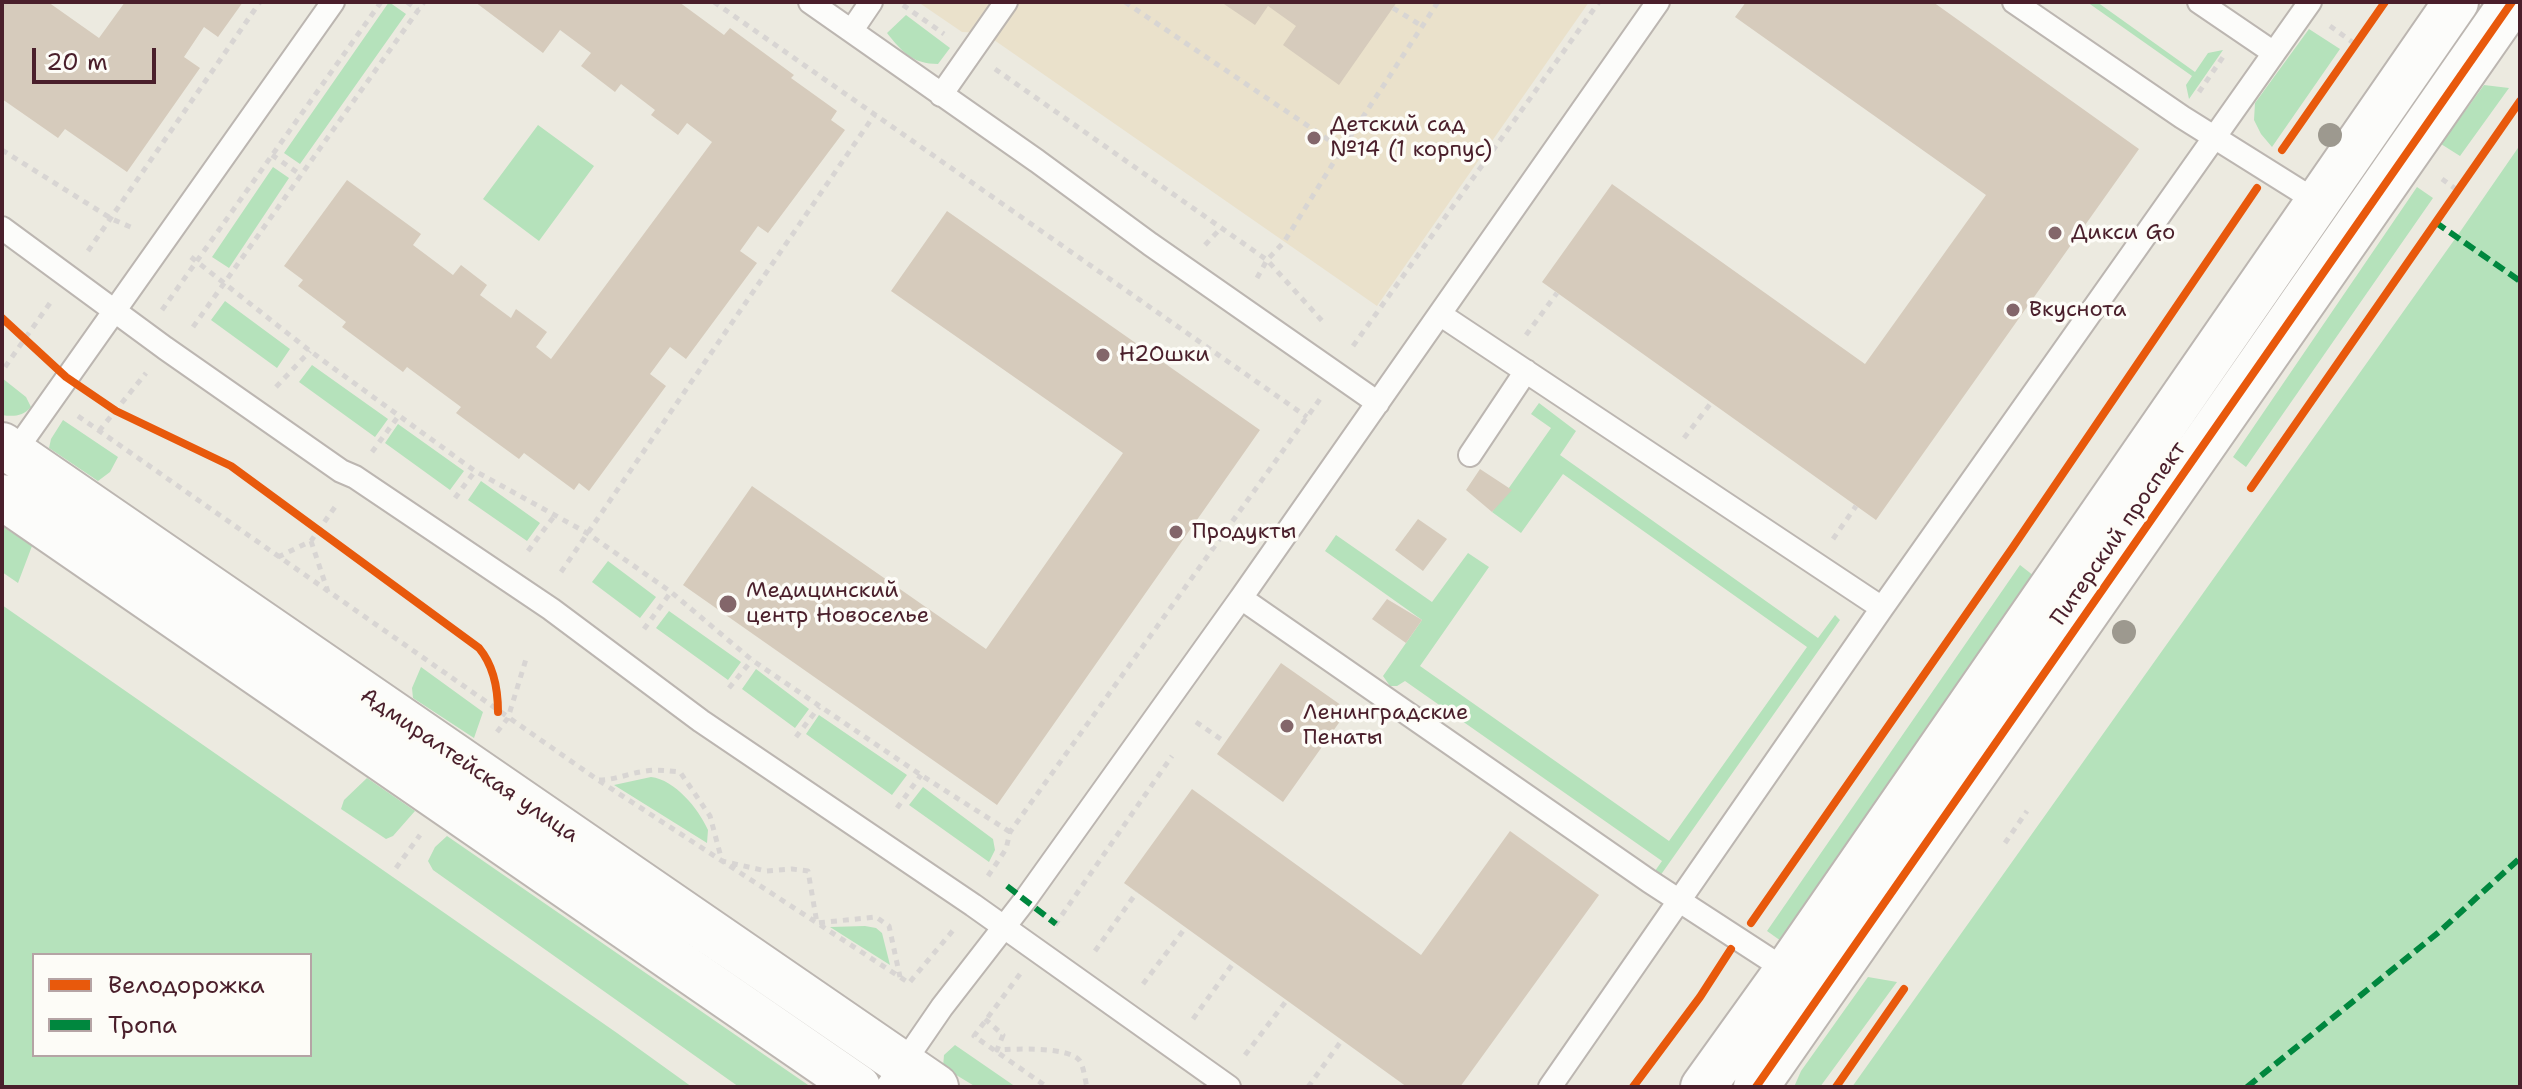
<!DOCTYPE html>
<meta charset="utf-8">
<style>
body{margin:0}
#map{position:relative;width:2522px;height:1089px;overflow:hidden;background:#eceae0;font-family:"Shantell Sans",sans-serif}
canvas{display:block}
.frame{position:absolute;inset:0;border:4px solid #4a1f2b;pointer-events:none}
.legend{position:absolute;left:32px;top:953px;width:280px;height:104px;box-sizing:border-box;background:#fdfcf7;border:2px solid #b5a4a5;margin:0;padding:10px 14px;list-style:none;font-size:24px;color:#4a1f2b}
.legend li{display:flex;align-items:center;gap:16px;height:40px}
.legend b{width:40px;border:2px solid #b5a4a5}
.scale{position:absolute;left:32px;top:48px;width:124px;height:36px;box-sizing:border-box;border:4px solid #4a1f2b;border-top:0;padding-left:10px;font-size:24px;line-height:28px;white-space:nowrap;color:#4a1f2b;-webkit-text-stroke:6px #fdfcf7;paint-order:stroke}
</style>
<div id="map">
<canvas width="2522" height="1089"></canvas>
<div class="frame"></div>
<ul class="legend">
<li><b style="height:10px;background:#e8590c"></b>Велодорожка</li>
<li><b style="height:10px;background:#00873e"></b>Тропа</li>
</ul>
<div class="scale">20 m</div>
</div>
<script>
const ctx = document.querySelector('canvas').getContext('2d');
ctx.lineJoin = 'round';
function fill(path, color) { ctx.fillStyle = color; ctx.fill(path, 'evenodd'); }
function trace(path, color, width, dash) { ctx.strokeStyle = color; ctx.lineWidth = width; ctx.lineCap = dash ? 'butt' : 'round'; ctx.setLineDash(dash || []); ctx.stroke(path); }
function label(font, color, halo, rows, align = 'center') {
  ctx.font = font + ' "Shantell Sans",sans-serif'; ctx.lineWidth = 7; ctx.setLineDash([]); ctx.textBaseline = 'middle'; ctx.strokeStyle = halo; ctx.fillStyle = color; for (const [text, x, y, turn = 0] of rows) {
    ctx.save(); ctx.translate(x, y); ctx.rotate((+turn || 0) * Math.PI / 180); ctx.textAlign = isNaN(turn) ? turn : align; if (halo) ctx.strokeText(text, 0, 0); ctx.fillText(text, 0, 0); ctx.restore();
  }
}
const built = new Path2D(`
 M918,2H1589L1377,306L984,33L962,32Z`);
const green = new Path2D(`
 M389,2L406,14L300,164L284,153Z
 M2087,2H2097L2195,72L2208,53L2223,50L2189,99L2186,85L2192,76Z
 M906,15L950,48L938,64C913,64 902,52 887,33Z
 M2309,29L2340,49L2272,147L2261,134L2254,120L2255,103Z
 M2484,85L2509,88L2460,156L2441,144Z
 M538,125L594,166L539,241L483,199Z
 M2520,145V1087H1852L2462,229Z
 M273,167L289,178L229,268L212,257Z
 M2417,187L2433,198L2246,467L2233,457Z
 M225,301L290,349L277,368L211,320Z
 M312,365L388,419L375,437L299,382Z
 M2,378L26,397L31,407C23,416 14,417 2,415Z
 M1539,403L1576,431L1560,455L1818,638L1835,615L1840,620L1660,876L1650,878L1662,861L1405,681L1397,686H1390L1383,676L1422,620L1325,551L1336,535L1432,602L1468,553L1489,567L1420,666L1669,841L1807,647L1563,474L1521,533L1492,512L1551,428L1531,414Z
 M63,420L118,457L110,472L98,481L49,448L51,439Z
 M398,424L464,471L450,490L385,443Z
 M481,481L540,523L527,541L468,500Z
 M2,526L32,546L18,583L2,572Z
 M608,561L656,597L640,618L592,582Z
 M2020,565L2034,576L1781,941L1767,931Z
 M2,605L617,1033L692,1087H2ZM34,955H310V1055H34Z
 M669,611L741,662L728,680L656,628Z
 M421,667L483,712L474,738L413,698L412,688Z
 M756,669L809,709L795,728L742,689Z
 M819,715L907,775L892,795L806,734Z
 M651,777C675,780 698,808 708,830L707,843L614,785Z
 M367,778L415,811L393,836L386,839L341,809L344,800Z
 M923,787L993,839L995,850L989,862L909,805Z
 M447,836L811,1087H739L433,870L428,861L435,847Z
 M865,926L876,928L882,933L890,965L830,927Z
 M1868,977L1897,982L1820,1087H1794L1801,1071Z
 M955,1045L1016,1087H976L943,1067L944,1055Z`);
const building = new Path2D(`
 M2,2H48L99,38L125,2H243L218,37L204,27L184,57L200,68L127,172L65,129L58,138L2,99Z
 M475,2H679L724,35L730,28L794,75L791,78L837,111L831,120L845,130L768,233L758,226L740,251L757,263L686,359L670,347L650,374L666,386L589,491L579,483L574,490L524,453L519,459L456,413L461,407L407,367L403,372L342,327L346,322L298,286L303,280L284,266L347,180L421,234L413,245L453,275L461,265L487,285L480,295L511,318L516,309L547,332L536,347L551,359L712,142L687,123L678,135L651,115L655,110L621,84L615,92L581,66L591,53L560,30L543,53Z
 M1221,2H1397L1339,85L1283,45L1296,26L1268,6L1255,25Z
 M1746,2H1933L2139,149L1876,520L1542,282L1612,184L1865,364L1986,195L1735,17Z
 M947,211L1260,430L997,805L683,585L752,486L986,649L1123,453L891,291Z
 M1480,469L1512,490L1492,512L1466,490Z
 M1418,519L1447,539L1423,571L1395,550Z
 M1387,599L1422,620L1406,643L1372,619Z
 M1281,663L1348,710L1283,802L1217,754Z
 M1192,789L1421,955L1510,831L1599,895L1460,1087H1407L1124,883Z`);
const path = new Path2D(`
 M407,2L418,10
 M714,2L1307,417
 M1125,2L1342,149
 M903,5L944,34
 M1393,8L1422,26
 M2330,26L2355,44
 M995,69L1267,260L1324,323
 M2199,92L2223,57
 M2285,146L2385,2
 M2,150L112,219L135,229
 M272,155L301,175
 M2442,179L2457,190
 M1205,245L1221,228
 M88,251L260,2
 M191,257L310,351L475,471L587,533L671,592L752,660L921,775L1010,832
 M1257,278L1267,260L1284,242L1342,149L1438,2
 M162,310L381,2
 M193,327L424,2
 M1526,335L1557,293
 M1353,346L1599,2
 M5,367L50,303
 M276,387L310,351
 M78,416L598,780L909,983L955,928
 M99,431L146,373
 M1684,438L1711,403
 M372,452L400,414
 M2251,488L2520,101
 M455,498L475,471
 M1833,539L1856,506
 M311,541L328,592
 M528,551L555,515
 M278,557L311,541L337,504
 M561,572L875,114
 M644,629L671,592
 M729,688L752,660
 M1196,722L1225,742
 M497,732L508,718L526,659
 M796,737L819,707
 M599,780C616,780 629,773 646,771C658,769 668,771 680,772L710,816L722,861L766,871L792,869L808,871L817,923L876,917L889,926L900,977
 M897,808L921,775
 M2005,843L2027,811
 M396,868L420,835
 M988,876L1006,849L1010,832L1320,399
 M1756,915L2013,547L2252,196
 M1055,925L1172,756
 M1095,951L1137,892
 M1020,974L974,1036L1047,1087
 M1143,984L1186,927
 M985,1019L1003,1035L997,1050C1015,1049 1069,1046 1080,1061C1084,1068 1085,1080 1087,1087
 M1193,1019L1234,962
 M1245,1055L1287,1000
 M1308,1087L1342,1040
 M1633,1087L1721,967
 M1836,1087L1904,989`);
const service = new Path2D(`
 M810,2L1037,161L1150,244L1378,403
 M1658,2L1241,598L1649,881L1792,974
 M2014,2L2182,117L2324,206
 M2199,2L2274,53
 M852,30L871,2
 M941,95L1006,2
 M2,228L165,348L341,471L355,477L551,609L701,721L973,905L1229,1087
 M1441,315L1882,608
 M1470,455L1526,371
 M9,460L333,2
 M887,1087L942,1007L1025,900L1241,598
 M1550,1087L1882,608L2310,2`);
const minor = new Path2D(`
 M2,445L936,1087
 M2,497L858,1087
 M1703,1087L1787,970L2456,2
 M1756,1087L2512,2`);
const quiet = new Path2D(`
 M2435,222L2520,281
 M1007,886L1056,924
 M2247,1087L2439,932L2520,858`);
const cycleway = new Path2D(`
 M2282,150L2385,2
 M2,318L66,377L116,411L231,466L479,648C494,666 498,688 498,712
 M2251,488L2520,101
 M1751,923L2013,547L2257,188
 M1633,1087L1700,997L1731,949
 M1756,1087L2512,2
 M1836,1087L1904,989`);
const trees = [
 [2330,135],
 [2124,632]
];
const markers = [
 [1314,138,8,"#83666a"],
 [2055,233,8,"#83666a"],
 [2013,310,8,"#83666a"],
 [1103,355,8,"#83666a"],
 [1176,532,8,"#83666a"],
 [728,604,10,"#83666a"],
 [1287,726,8,"#83666a"]
];
const poiNames = [
 ["Детский сад",1330,125],
 ["№14 (1 корпус)",1330,150],
 ["Дикси Go",2071,233],
 ["Вкуснота",2029,310],
 ["H2Oшки",1119,355],
 ["Продукты",1192,532],
 ["Медицинский",746,591],
 ["центр Новоселье",746,616],
 ["Ленинградские",1303,713],
 ["Пенаты",1303,738]
];
const streetNames = [
 ["Питерский проспект",2119,534,-55],
 ["Адмиралтейская улица",469,766,34]
];
fill(built, '#eae1cb');
fill(green, '#b5e2bb');
fill(building, '#d6cbbc');
trace(service, '#bcb6b1', 26);
trace(minor, '#bcb6b1', 48);
trace(path, '#d8d5d3', 5, [6, 6]);
trace(service, '#fcfcfa', 22);
trace(minor, '#fcfcfa', 44);
trace(quiet, '#00873e', 6, [12, 6]);
trace(cycleway, '#e8590c', 8);
ctx.fillStyle = '#9d998f';
for (const [x, y] of trees) { ctx.beginPath(); ctx.arc(x, y, 12, 0, 2 * Math.PI); ctx.fill(); }
for (const [x, y, r, color] of markers) { const dot = new Path2D(); dot.arc(x, y, r, 0, 2 * Math.PI); ctx.fillStyle = color; ctx.fill(dot); trace(dot, '#fdfcf7', 3); }
label('22px', '#4a1f2b', '#fdfcf7', poiNames, 'left');
label('22px', '#4a1f2b', '#fdfcf7', streetNames);
</script>
